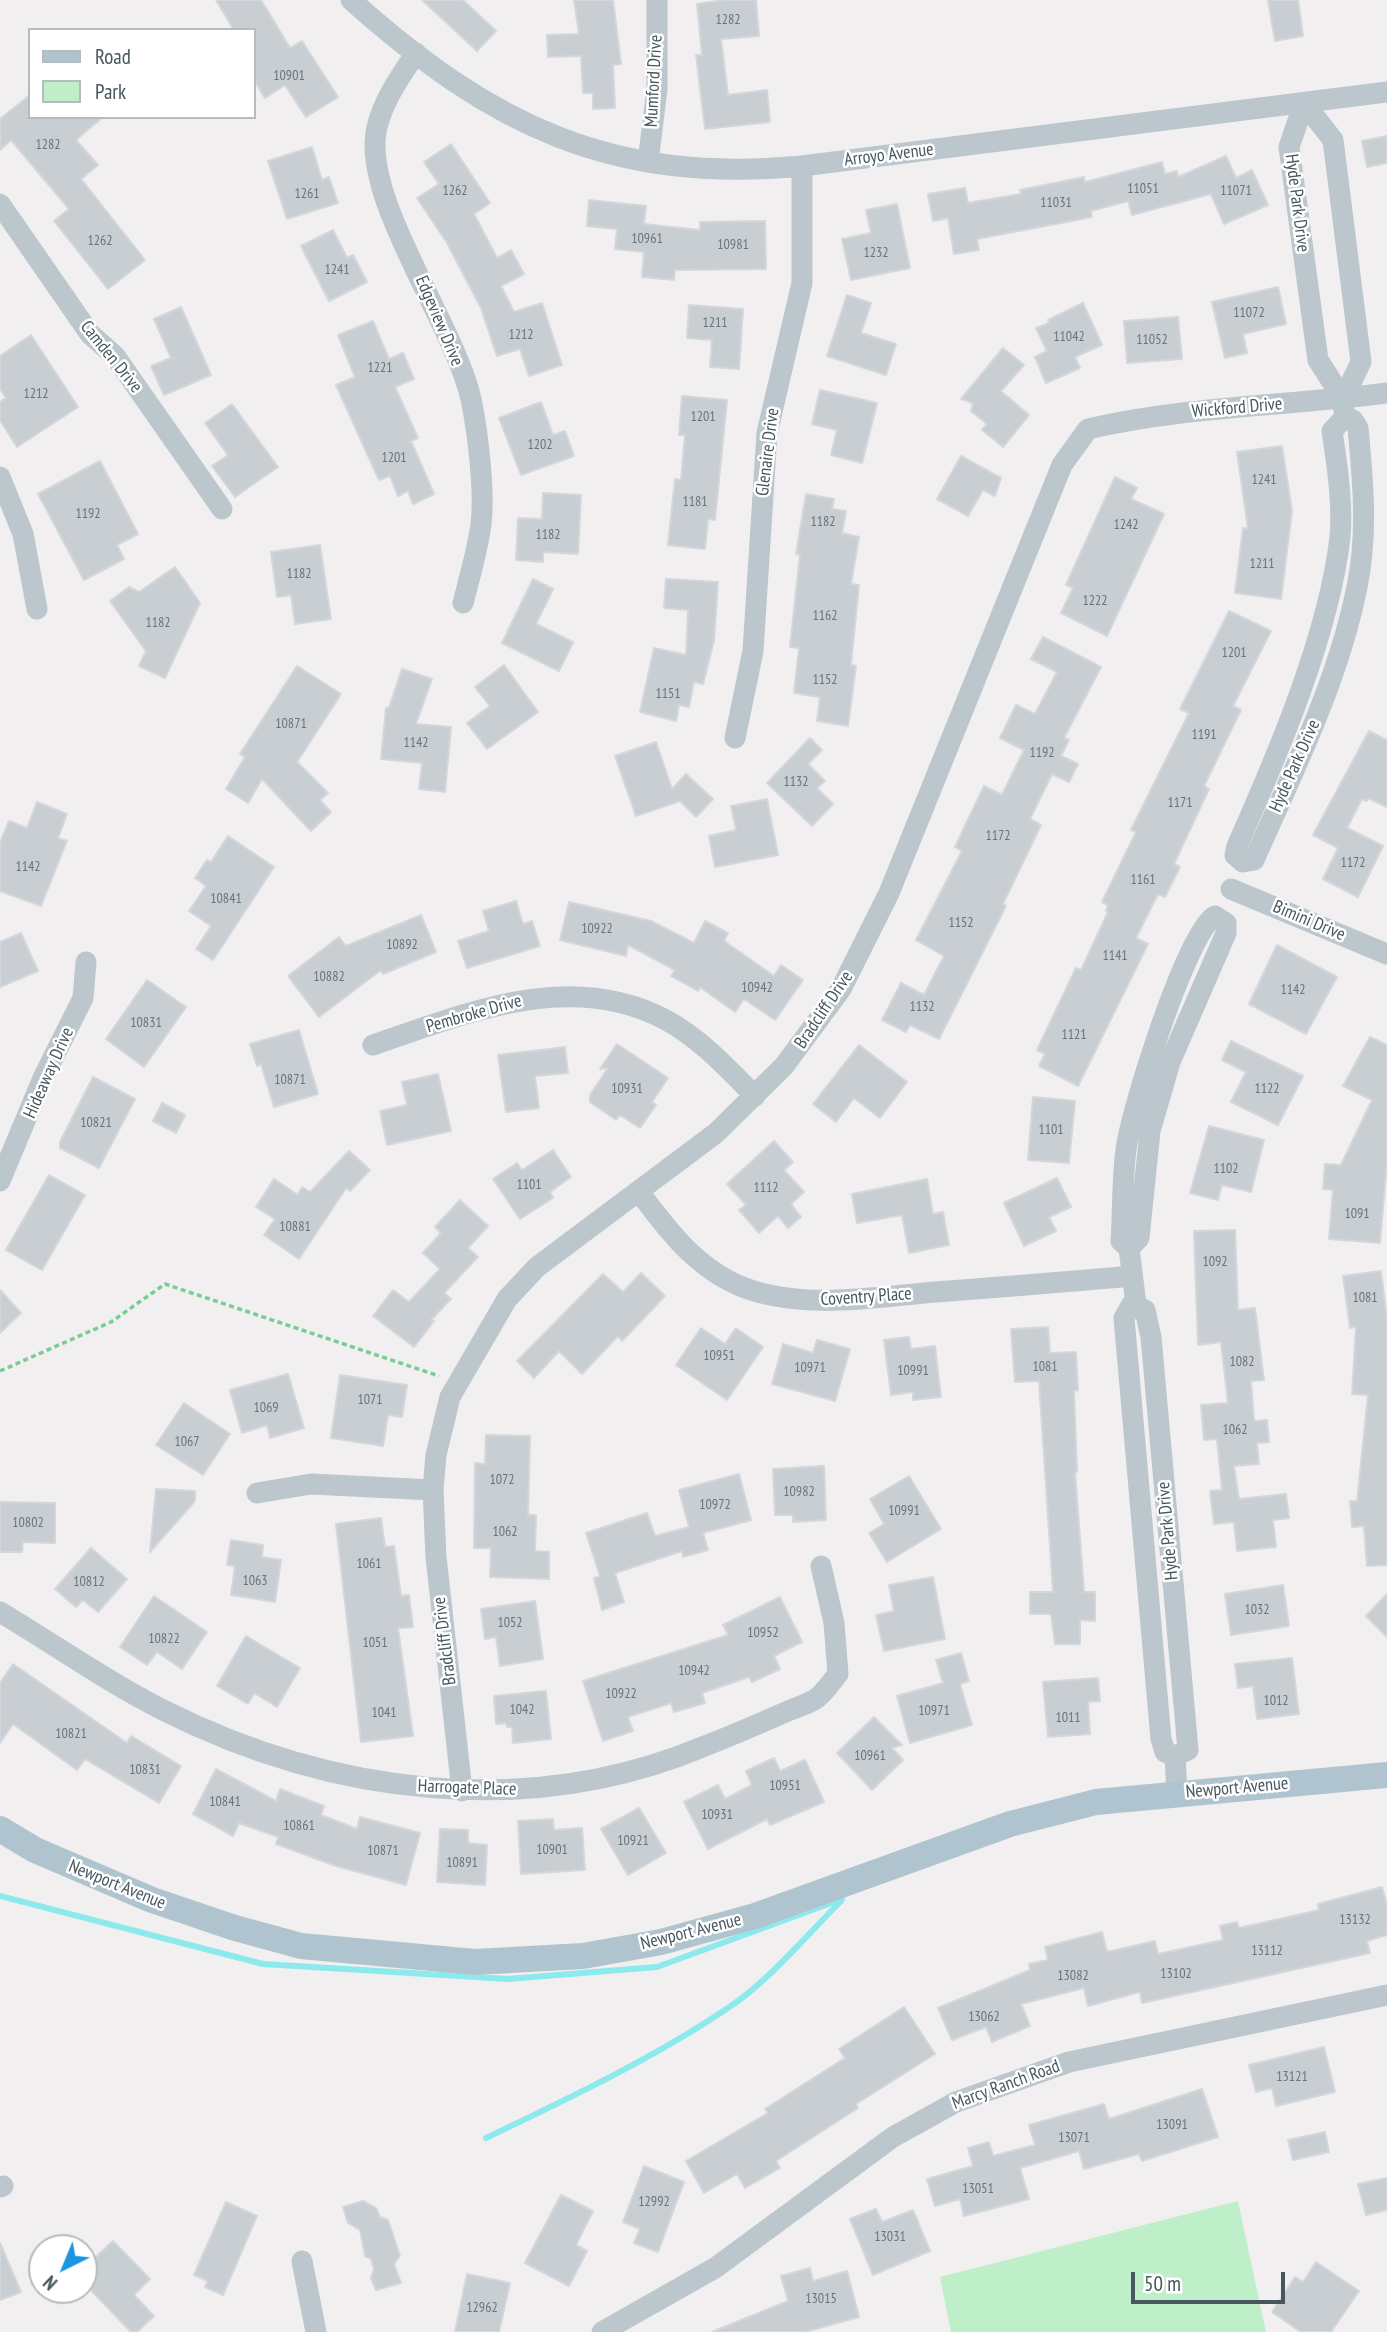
<!DOCTYPE html>
<style>
body{margin:0}
#map{position:relative;width:1387px;height:2332px;overflow:hidden;background:#f2eff0;font-family:"PT Sans Narrow",sans-serif}
canvas{display:block}
.legend{position:absolute;left:28px;top:28px;width:228px;height:91px;box-sizing:border-box;background:#fff;border:2px solid #b5bcbe;margin:0;padding:9px 12px;list-style:none;font-size:21px;color:#47575d}
.legend li{display:flex;align-items:center;gap:14px;height:35px}
.legend b{width:35px;border:2px solid #b5bcbe}
.north{position:absolute;left:28px;top:2234px;width:70px;height:70px;box-sizing:border-box;background:#fff;border:2px solid #b5bcbe;border-radius:50%;rotate:223deg;font-size:19px;font-weight:700;line-height:28px;text-align:center;color:#47575d}
.north::after{content:'';display:block;margin:auto;width:24px;height:32px;background:#1a95e1;clip-path:polygon(50% 0,100% 100%,50% 72%,0 100%)}
.scale{position:absolute;left:1131px;top:2272px;width:154px;height:32px;box-sizing:border-box;border:4px solid #47575d;border-top:0;padding-left:9px;font-size:21px;line-height:24px;white-space:nowrap;color:#47575d;-webkit-text-stroke:5px #fff;paint-order:stroke}
</style>
<div id="map">
<canvas width="1387" height="2332"></canvas>
<ul class="legend">
<li><b style="height:9px;background:#afc4ce"></b>Road</li>
<li><b style="height:19px;background:#beefc8"></b>Park</li>
</ul>
<div class="north">N</div>
<div class="scale">50 m</div>
</div>
<script>
const ctx = document.querySelector('canvas').getContext('2d');
ctx.lineJoin = 'round';
function fill(path, color) { ctx.fillStyle = color; ctx.fill(path, 'evenodd'); }
function trace(path, color, width, dash) { ctx.strokeStyle = color; ctx.lineWidth = width; ctx.lineCap = dash ? 'butt' : 'round'; ctx.setLineDash(dash || []); ctx.stroke(path); }
function label(font, color, halo, rows, align = 'center') {
  ctx.font = font + ' "PT Sans Narrow",sans-serif'; ctx.lineWidth = 5; ctx.setLineDash([]); ctx.textBaseline = 'middle'; ctx.strokeStyle = halo; ctx.fillStyle = color; for (const [text, x, y, turn = 0] of rows) {
    ctx.save(); ctx.translate(x, y); ctx.rotate((+turn || 0) * Math.PI / 180); ctx.textAlign = isNaN(turn) ? turn : align; if (halo) ctx.strokeText(text, 0, 0); ctx.fillText(text, 0, 0); ctx.restore();
  }
}
const green = new Path2D(`
 M1238,2201L1266,2332H951L940,2277Z`);
const stream = new Path2D(`
 M0,1896L263,1964L508,1979L657,1967L842,1899
 M486,2138C567,2099 650,2060 725,2010C767,1983 806,1936 841,1901`);
const building = new Path2D(`
 M216,0H261L290,48L302,41L338,97L306,117L285,85L265,98L254,80V30H234Z
 M422,0H463L496,31L477,51Z
 M574,0H613L621,64L613,65L615,108L593,109V93H583L581,56L548,57L547,35L579,34Z
 M724,0H756L759,36L721,39L728,95L767,90L770,122L705,129L696,55H702L697,4Z
 M1268,0H1298L1303,36L1275,41Z
 M30,95V117H103L76,140L98,165L81,179L145,260L108,289L54,221L69,209L11,140L0,150V119Z
 M1387,136V163L1367,167L1362,141Z
 M451,144L490,203L474,214L497,258L511,250L524,274L501,286L514,312L542,303L562,365L529,376L520,349L497,356L481,308L447,243L417,198L439,184L424,162Z
 M312,147L322,180L329,177L338,203L287,219L268,161Z
 M1226,156L1236,178L1252,170L1268,205L1224,224L1211,194L1132,215L1128,201L1091,211L1092,217L977,239L979,250L954,254L948,218L933,221L928,194L965,188L968,203L1021,194L1020,190L1084,177L1085,182L1162,162L1165,174L1177,171L1178,177Z
 M589,200L646,206L644,224L700,230V222L765,221L766,269L675,270L674,280L642,277L644,252L615,249L617,229L587,226Z
 M897,204L910,268L851,280L842,239L871,233L866,210Z
 M333,230L347,258L353,255L367,282L329,301L301,246Z
 M1278,287L1286,324L1243,334L1247,353L1225,358L1212,302Z
 M847,295L871,303L861,333L896,344L886,375L827,356Z
 M1083,303L1102,345L1075,357L1080,368L1046,383L1035,357L1047,351L1036,328L1049,323L1048,320Z
 M689,305L743,309L739,369L710,367L712,340L687,338Z
 M181,307L211,375L164,395L151,366L171,358L154,319Z
 M1178,317L1182,359L1127,363L1124,321Z
 M373,321L389,359L403,353L414,379L395,387L418,438L411,441L434,494L413,504L408,491L398,496L390,476L379,480L336,385L355,377L338,335Z
 M31,335L78,407L17,447L0,420V402L6,398L0,389V356Z
 M1003,348L1024,365L1001,391L1029,415L1003,447L982,430L987,424L971,411L973,403L961,399Z
 M820,390L877,403L862,463L831,455L837,430L812,424Z
 M682,396L727,400L715,520L708,519L705,549L668,545L675,479L681,480L685,435H679Z
 M541,402L553,435L565,431L574,456L521,475L499,418Z
 M232,404L278,467L235,497L212,466L228,455L205,423Z
 M1282,446L1292,511L1281,599L1235,593L1243,528L1248,529L1237,452Z
 M961,456L1001,478L995,496L983,490L968,516L937,499Z
 M100,461L138,534L117,545L124,559L84,580L38,494Z
 M1115,477L1137,488L1131,499L1164,514L1107,636L1061,613L1073,588L1066,585Z
 M543,493L581,495L578,554L543,552V562L516,560L518,518L542,519Z
 M806,494L834,499L832,509L846,511L842,533L859,537L851,584L859,585L851,665L856,666L848,726L817,721L820,697L794,693L799,648L790,647L800,555L796,554Z
 M320,545L331,619L295,624L291,595L277,597L271,552Z
 M175,567L200,603L165,678L139,666L146,651L110,601L129,587L139,592Z
 M533,579L553,589L536,624L573,642L559,671L502,643Z
 M666,579L718,582L714,640L703,684L694,682L689,707L679,705L676,721L640,712L654,648L686,655L688,610L664,608Z
 M1229,611L1271,631L1233,706L1241,710L1204,786L1209,789L1174,864L1180,867L1165,897L1158,894L1136,938L1148,944L1078,1086L1039,1066L1045,1054L1037,1050L1076,968L1081,970L1108,912L1106,911L1108,905L1102,902L1136,832L1131,830L1189,713L1180,709Z
 M1043,637L1101,667L1064,738L1069,740L1061,756L1078,764L1069,782L1052,774L1030,819L1041,825L1003,904L1006,906L939,1039L910,1025L906,1032L882,1020L901,983L924,995L944,956L916,940L962,851L955,847L984,786L1002,795L1024,750L1000,738L1016,705L1035,714L1057,672L1031,659Z
 M504,665L538,712L487,749L467,723L490,706L475,687Z
 M297,666L341,694L297,762L328,793L320,800L331,812L311,831L262,779L248,803L226,789L245,757L240,754Z
 M402,669L432,679L416,724L451,727L445,792L419,789L422,763L381,759L386,708H389Z
 M1369,731L1387,740V807L1368,798L1367,801L1362,799L1347,828L1383,846L1358,897L1323,879L1338,848L1313,835Z
 M810,738L822,750L808,764L825,781L817,788L833,804L812,826L767,783Z
 M656,742L672,789L686,774L713,799L696,817L680,801L636,816L615,756Z
 M767,799L778,855L715,867L709,836L736,830L731,806Z
 M37,802L67,814L58,838L67,841L41,906L0,891V843L9,821L27,828Z
 M228,836L274,867L213,960L196,949L211,926L189,911L206,886L195,878L207,860L211,862Z
 M516,901L523,924L532,921L540,946L467,968L458,941L489,931L483,911Z
 M569,902L651,921L694,943L705,921L728,933L724,941L774,976L781,965L803,980L775,1020L744,999L735,1012L700,987L698,991L671,976L675,970L628,945L626,956L560,940Z
 M421,915L436,952L383,974L381,970L319,1017L288,976L339,937L346,946Z
 M21,933L38,971L0,987V942Z
 M1277,945L1337,977L1306,1034L1249,1004Z
 M147,980L186,1007L144,1067L106,1039Z
 M299,1030L318,1094L274,1107L261,1064L257,1066L250,1044Z
 M1370,1037L1387,1045V1161L1380,1243L1329,1239L1333,1190L1323,1189L1325,1164L1341,1165L1372,1100L1343,1086Z
 M1231,1041L1303,1076L1278,1125L1231,1102L1246,1072L1222,1060Z
 M617,1044L668,1078L652,1102L656,1105L640,1128L620,1115L616,1120L590,1102V1095L608,1068L600,1069Z
 M859,1045L907,1082L880,1118L854,1098L836,1122L813,1104Z
 M565,1047L568,1073L535,1076L539,1108L506,1112L498,1055Z
 M438,1074L451,1131L387,1145L380,1111L407,1105L402,1082Z
 M93,1077L135,1099L99,1168L60,1148V1142Z
 M1033,1097L1075,1101L1069,1163L1028,1160Z
 M162,1103L185,1115L176,1133L153,1121Z
 M1209,1126L1264,1140L1251,1192L1222,1185L1218,1200L1190,1193Z
 M774,1141L793,1162L784,1170L804,1192L791,1204L801,1217L788,1228L778,1216L759,1233L739,1210L746,1205L727,1184Z
 M553,1150L571,1177L550,1192L553,1198L520,1219L493,1179L517,1163L522,1170Z
 M349,1151L370,1170L350,1191L346,1188L299,1259L264,1235L275,1219L256,1207L274,1179L298,1195L302,1187L310,1192Z
 M49,1175L85,1195L42,1270L6,1250Z
 M1057,1178L1071,1207L1049,1217L1056,1231L1024,1246L1004,1203Z
 M927,1179L933,1214L943,1212L949,1245L909,1253L902,1215L857,1223L852,1194Z
 M460,1200L488,1226L468,1248L478,1257L444,1293L451,1299L431,1320L434,1321L414,1347L373,1316L393,1290L409,1302L440,1269L423,1253L441,1233L435,1227Z
 M1235,1230L1238,1310L1255,1308L1264,1380L1251,1381L1254,1421L1267,1420L1269,1442L1257,1443L1259,1464L1234,1466L1239,1499L1286,1494L1289,1518L1273,1520L1276,1547L1237,1551L1234,1522L1214,1524L1210,1491L1222,1490L1217,1439L1204,1440L1201,1405L1228,1403L1221,1342L1198,1345L1194,1231Z
 M1381,1271L1387,1319V1565L1367,1566L1364,1526L1352,1527L1350,1501H1357L1368,1395L1352,1394L1356,1327L1350,1328L1343,1276Z
 M641,1273L665,1296L622,1341L618,1336L582,1374L559,1351L534,1378L517,1361L603,1274L623,1292Z
 M0,1290L21,1313L0,1333Z
 M1048,1327L1050,1353L1076,1352L1078,1390L1074,1391L1077,1472H1075L1084,1592H1095V1621L1080,1620V1644H1055L1051,1614H1030V1592H1053L1039,1381L1015,1382L1011,1329Z
 M701,1328L725,1344L736,1328L763,1347L727,1400L676,1365Z
 M909,1337L911,1349L935,1346L941,1397L913,1400V1392L891,1395L884,1340Z
 M817,1340L850,1349L835,1401L772,1384L783,1344L813,1353Z
 M288,1374L304,1428L270,1438L267,1425L242,1433L230,1390Z
 M340,1375L407,1385L402,1417L388,1415L383,1446L331,1438Z
 M184,1403L230,1434L203,1475L156,1445Z
 M486,1435L530,1436L528,1515H536L535,1551L549,1552V1579L490,1577L491,1548H474L475,1463L485,1464Z
 M824,1466L826,1520L793,1522V1515H775L773,1469Z
 M739,1474L751,1520L703,1533L708,1550L683,1557L682,1551L615,1573L624,1602L602,1610L594,1578L600,1576L586,1533L647,1513L655,1536L689,1527L679,1490Z
 M909,1476L941,1529L887,1562L869,1533L884,1524L870,1499Z
 M156,1489L195,1491V1501L150,1552Z
 M0,1502L55,1503V1543L23,1542L22,1552H0Z
 M381,1518L385,1547L394,1546L401,1596L409,1595L413,1627L398,1628L413,1736L361,1742L336,1524Z
 M231,1540L263,1545L262,1557L281,1560L275,1602L231,1595L235,1566L227,1565Z
 M91,1548L127,1579L98,1612L83,1600L76,1607L55,1589Z
 M933,1577L945,1639L884,1651L876,1615L894,1611L889,1585Z
 M1283,1585L1289,1626L1231,1635L1225,1594Z
 M1387,1594V1637L1366,1616Z
 M154,1596L207,1632L182,1669L157,1652L147,1665L120,1647Z
 M780,1597L802,1642L774,1656L780,1669L752,1682L749,1677L702,1693L705,1703L674,1712L671,1703L628,1717L633,1731L603,1741L583,1681L728,1635L723,1625Z
 M535,1601L543,1659L500,1666L496,1637L485,1639L481,1609Z
 M246,1636L300,1668L277,1707L254,1693L248,1704L217,1686Z
 M961,1653L969,1681L960,1684L972,1725L910,1743L897,1696L943,1683L936,1660Z
 M1292,1658L1299,1714L1257,1719L1253,1686L1238,1688L1235,1664Z
 M13,1664L127,1743L131,1736L181,1766L159,1803L85,1759L77,1770L13,1724L0,1743V1683Z
 M1098,1678L1100,1701L1088,1702L1090,1734L1048,1737L1043,1682Z
 M546,1691L551,1739L513,1743L512,1727H507L506,1723L496,1724L494,1696Z
 M874,1717L902,1745L892,1748L903,1760L872,1790L837,1753Z
 M774,1758L780,1771L805,1760L824,1802L770,1825L767,1819L708,1849L684,1802L718,1785L725,1799L752,1785L746,1771Z
 M216,1769L276,1801L280,1789L324,1806L321,1815L357,1829L360,1817L420,1833L406,1885L336,1866L276,1844L278,1837L239,1823L233,1836L193,1814Z
 M639,1808L666,1853L628,1875L601,1829Z
 M553,1819L554,1830L582,1828L585,1870L521,1874L518,1821Z
 M440,1829L468,1830V1843L487,1845L485,1885L437,1882Z
 M1382,1887L1387,1904V1935L1367,1941L1370,1953L1142,2003L1140,1992L1088,2006L1084,1988L1021,2004L1030,2026L992,2042L986,2027L952,2040L938,2008L1030,1970L1029,1964L1048,1960L1045,1947L1102,1932L1107,1952L1155,1941L1158,1954L1223,1940L1220,1926L1237,1922L1239,1928L1319,1910L1318,1904Z
 M904,2007L935,2054L856,2104L858,2108L776,2161L780,2168L745,2188L737,2174L704,2193L686,2161L768,2113L765,2109L845,2058L839,2049Z
 M1324,2047L1335,2092L1276,2106L1272,2088L1256,2092L1249,2065Z
 M1202,2089L1218,2137L1142,2161L1139,2154L1084,2169L1079,2151L1020,2168L1029,2199L964,2216L960,2199L935,2206L927,2179L973,2166L968,2148L989,2142L993,2156L1035,2145L1029,2125L1104,2104L1109,2119Z
 M1325,2132L1329,2152L1293,2160L1288,2140Z
 M644,2166L684,2182L658,2252L634,2243L640,2229L623,2222Z
 M1387,2178V2210L1366,2215L1358,2184Z
 M561,2195L593,2211L576,2245L587,2251L569,2286L525,2263Z
 M363,2201L376,2208L380,2217L388,2220L400,2256L394,2264L401,2283L376,2290L371,2278L374,2269L371,2259L365,2256L360,2230L348,2223L343,2207Z
 M226,2202L257,2216L223,2295L205,2287L208,2281L194,2275Z
 M876,2209L882,2222L913,2210L930,2251L873,2275L850,2219Z
 M113,2241L150,2279L134,2295L154,2316L137,2332H131L84,2283V2268Z
 M0,2243L21,2292L0,2300Z
 M1316,2262L1359,2291L1331,2332H1301L1272,2312L1295,2277L1303,2282Z
 M810,2268L813,2281L847,2271L859,2317L805,2332H712L788,2301L781,2276Z
 M467,2274L510,2283L499,2332H455Z`);
const path = new Path2D(`
 M0,1371L111,1322L165,1284L439,1376`);
const minor = new Path2D(`
 M351,0C491,125 611,184 802,166L1387,92
 M416,53C400,77 384,99 377,127C360,197 454,323 471,399C478,433 486,498 480,531C476,555 469,580 463,603
 M648,162L657,89V0
 M0,204L90,334L115,356L222,509
 M1343,399L1361,362L1333,140L1304,103L1289,147L1318,360L1343,399L1344,411
 M1344,418L1353,420L1358,428C1363,480 1368,535 1357,587C1338,682 1293,772 1254,860L1243,862L1235,855L1237,846C1277,756 1329,635 1340,537C1343,504 1337,464 1332,431Z
 M0,477L23,534L37,609
 M735,738L753,651L767,433L802,283V166
 M1231,889L1387,954
 M373,1045C467,1013 570,969 666,1020C701,1039 728,1069 755,1096
 M0,1181L43,1078L83,998L86,962
 M640,1193C669,1232 698,1270 745,1288C806,1310 873,1297 936,1292C1001,1287 1067,1282 1132,1276
 M1129,1248L1139,1238L1150,1131L1170,1062L1226,933V923L1215,916C1187,931 1130,1113 1126,1150C1122,1180 1123,1211 1121,1241L1129,1248L1136,1304
 M1132,1304L1145,1310L1151,1337L1188,1750L1175,1756L1165,1752L1161,1739L1124,1318Z
 M257,1493L311,1484L433,1490
 M0,1612C54,1644 107,1682 163,1710C332,1795 529,1820 705,1746C733,1735 761,1723 788,1711C797,1707 809,1704 817,1698C825,1692 832,1681 838,1674L834,1623L821,1566
 M1175,1756L1177,1793
 M462,1791L436,1557L433,1490L436,1455L450,1397L507,1299L537,1267L716,1133L784,1066L841,989L889,893L1062,465L1088,429C1186,406 1288,406 1387,393
 M0,2187L3,2186
 M302,2261L316,2332
 M602,2332L715,2268L893,2137L956,2102L1069,2062L1387,1995`);
const major = new Path2D(`
 M0,1829L35,1850L152,1900L235,1928L301,1946L475,1962L583,1956L661,1942L755,1916L1010,1824L1096,1802L1387,1775`);
const numberNames = [
 ["1282",728,20],
 ["10901",289,76],
 ["1282",48,145],
 ["11051",1143,189],
 ["1262",455,191],
 ["11071",1236,191],
 ["1261",307,194],
 ["11031",1056,203],
 ["10961",647,239],
 ["1262",100,241],
 ["10981",733,245],
 ["1232",876,253],
 ["1241",337,270],
 ["11072",1249,313],
 ["1211",715,323],
 ["1212",521,335],
 ["11042",1069,337],
 ["11052",1152,340],
 ["1221",380,368],
 ["1212",36,394],
 ["1201",703,417],
 ["1202",540,445],
 ["1201",394,458],
 ["1241",1264,480],
 ["1181",695,502],
 ["1192",88,514],
 ["1182",823,522],
 ["1242",1126,525],
 ["1182",548,535],
 ["1211",1262,564],
 ["1182",299,574],
 ["1222",1095,601],
 ["1162",825,616],
 ["1182",158,623],
 ["1201",1234,653],
 ["1152",825,680],
 ["1151",668,694],
 ["10871",291,724],
 ["1191",1204,735],
 ["1142",416,743],
 ["1192",1042,753],
 ["1132",796,782],
 ["1171",1180,803],
 ["1172",998,836],
 ["1172",1353,863],
 ["1142",28,867],
 ["1161",1143,880],
 ["10841",226,899],
 ["1152",961,923],
 ["10922",597,929],
 ["10892",402,945],
 ["1141",1115,956],
 ["10882",329,977],
 ["10942",757,988],
 ["1142",1293,990],
 ["1132",922,1007],
 ["10831",146,1023],
 ["1121",1074,1035],
 ["10871",290,1080],
 ["10931",627,1089],
 ["1122",1267,1089],
 ["10821",96,1123],
 ["1101",1051,1130],
 ["1102",1226,1169],
 ["1101",529,1185],
 ["1112",766,1188],
 ["1091",1357,1214],
 ["10881",295,1227],
 ["1092",1215,1262],
 ["1081",1365,1298],
 ["10951",719,1356],
 ["1082",1242,1362],
 ["1081",1045,1367],
 ["10971",810,1368],
 ["10991",913,1371],
 ["1071",370,1400],
 ["1069",266,1408],
 ["1062",1235,1430],
 ["1067",187,1442],
 ["1072",502,1480],
 ["10982",799,1492],
 ["10972",715,1505],
 ["10991",904,1511],
 ["10802",28,1523],
 ["1062",505,1532],
 ["1061",369,1564],
 ["1063",255,1581],
 ["10812",89,1582],
 ["1032",1257,1610],
 ["1052",510,1623],
 ["10952",763,1633],
 ["10822",164,1639],
 ["1051",375,1643],
 ["10942",694,1671],
 ["10922",621,1694],
 ["1012",1276,1701],
 ["1042",522,1710],
 ["10971",934,1711],
 ["1041",384,1713],
 ["1011",1068,1718],
 ["10821",71,1734],
 ["10961",870,1756],
 ["10831",145,1770],
 ["10951",785,1786],
 ["10841",225,1802],
 ["10931",717,1815],
 ["10861",299,1826],
 ["10921",633,1841],
 ["10901",552,1850],
 ["10871",383,1851],
 ["10891",462,1863],
 ["13132",1355,1920],
 ["13112",1267,1951],
 ["13102",1176,1974],
 ["13082",1073,1976],
 ["13062",984,2017],
 ["13121",1292,2077],
 ["13091",1172,2125],
 ["13071",1074,2138],
 ["13051",978,2189],
 ["12992",654,2202],
 ["13031",890,2237],
 ["13015",821,2299],
 ["12962",482,2308]
];
const streetNames = [
 ["Mumford Drive",654,81,-87],
 ["Arroyo Avenue",889,155,-7],
 ["Hyde Park Drive",1297,203,83],
 ["Edgeview Drive",439,321,67],
 ["Camden Drive",111,357,51],
 ["Wickford Drive",1237,408,-5],
 ["Glenaire Drive",768,452,-83],
 ["Hyde Park Drive",1295,766,-66],
 ["Bimini Drive",1309,921,23],
 ["Bradcliff Drive",824,1010,-56],
 ["Pembroke Drive",474,1014,-16],
 ["Hideaway Drive",49,1073,-66],
 ["Coventry Place",866,1297,-4],
 ["Hyde Park Drive",1168,1531,-95],
 ["Bradcliff Drive",445,1641,-97],
 ["Harrogate Place",467,1788,2],
 ["Newport Avenue",1237,1788,-5],
 ["Newport Avenue",117,1885,22],
 ["Newport Avenue",691,1932,-14],
 ["Marcy Ranch Road",1006,2085,-20]
];
fill(green, '#beefc8');
trace(stream, '#8ce9ec', 6);
fill(building, '#c9ced2');
trace(building, '#d3d7db', 2);
trace(path, '#77cd93', 3.5, [5, 3.5]);
trace(minor, '#bbc7cc', 21);
trace(major, '#afc4ce', 26);
label('14px', '#68757a', null, numberNames);
label('18px', '#47575d', '#fff', streetNames);
</script>
